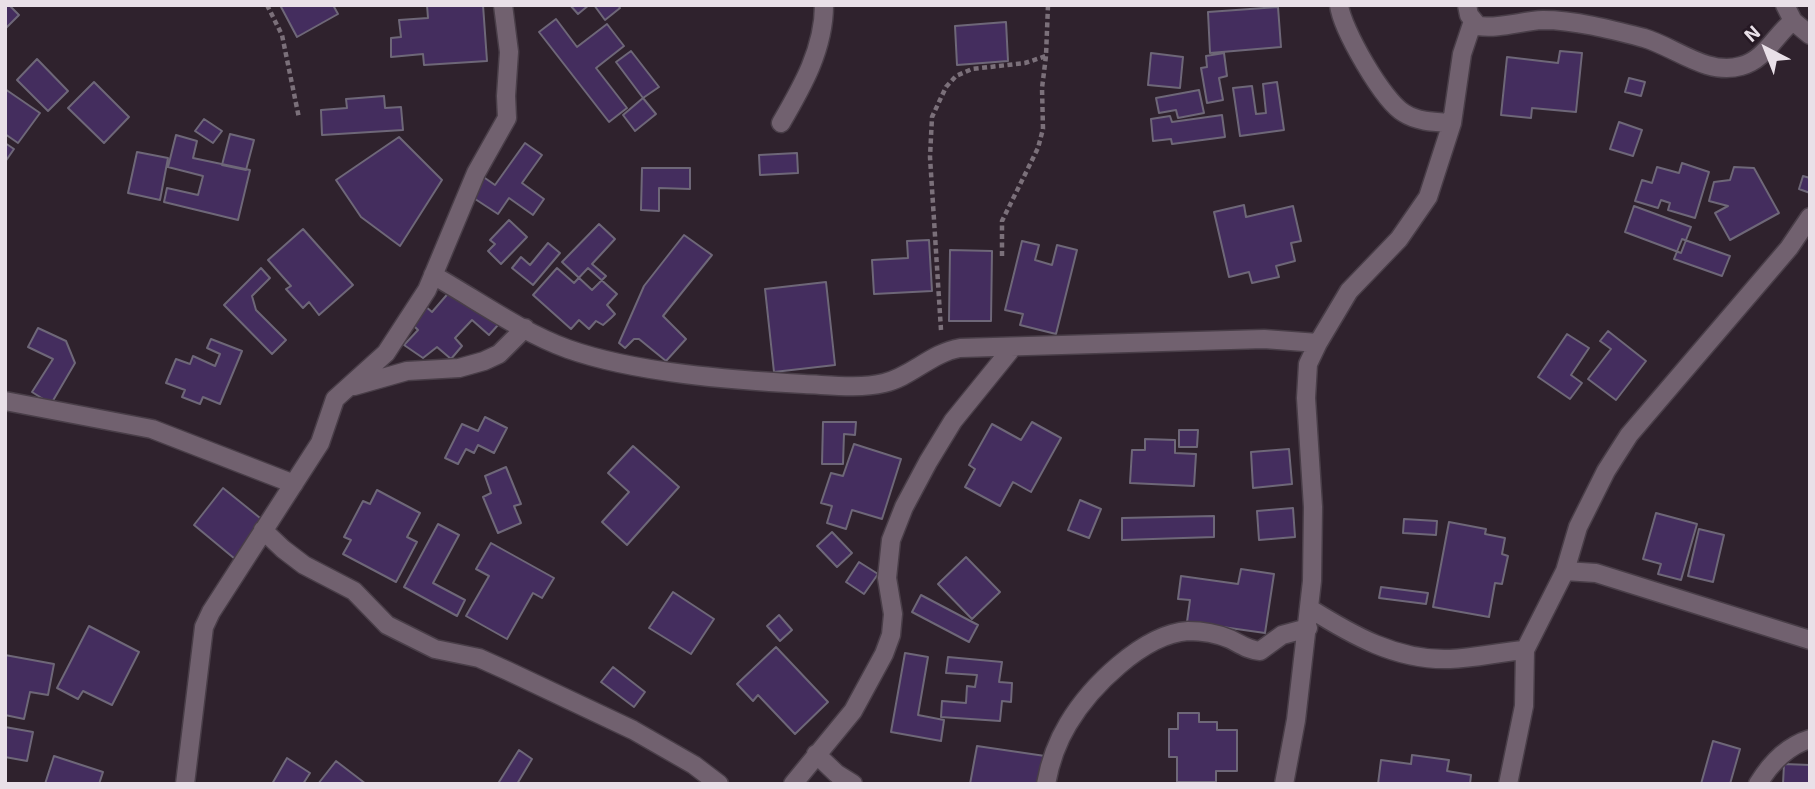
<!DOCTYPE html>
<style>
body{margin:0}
#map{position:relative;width:1815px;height:789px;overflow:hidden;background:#2f222d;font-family:"Exo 2",sans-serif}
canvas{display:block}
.frame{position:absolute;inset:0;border:7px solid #e9e0e8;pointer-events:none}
.north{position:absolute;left:1731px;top:14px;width:70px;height:70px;-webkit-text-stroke:5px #251823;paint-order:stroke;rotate:318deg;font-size:19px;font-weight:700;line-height:28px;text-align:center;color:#e9e0e8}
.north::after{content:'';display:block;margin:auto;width:24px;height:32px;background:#e9e0e8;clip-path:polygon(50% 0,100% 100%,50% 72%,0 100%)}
</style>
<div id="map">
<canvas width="1815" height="789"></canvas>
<div class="frame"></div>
<div class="north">N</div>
</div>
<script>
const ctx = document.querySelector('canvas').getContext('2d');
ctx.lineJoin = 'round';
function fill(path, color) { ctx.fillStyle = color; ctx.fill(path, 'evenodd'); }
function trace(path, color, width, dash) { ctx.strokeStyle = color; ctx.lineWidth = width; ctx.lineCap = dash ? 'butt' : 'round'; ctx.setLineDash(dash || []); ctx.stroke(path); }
const building = new Path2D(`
 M5,5H9L19,15L5,29Z
 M280,5H333L338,14L297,37Z
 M427,5H483L487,61L424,65L423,54L391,57V38L401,37L399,20L428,18Z
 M570,5H589L578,14Z
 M594,5H618L620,8L605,20Z
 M1278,7L1281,47L1210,53L1208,12Z
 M556,19L577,47L607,24L624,46L596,68L627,108L609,122L539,32Z
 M1006,22L1008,61L957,65L955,26Z
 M631,51L659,87L643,98L616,62Z
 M1560,51L1582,53L1576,112L1532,108L1531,118L1501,115L1507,57L1558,63Z
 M1151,53L1183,57L1180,88L1148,85Z
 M1224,53L1227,76L1219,78L1223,100L1207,103L1201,68L1207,67L1206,56Z
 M37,59L68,91L48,111L17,80Z
 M1629,78L1645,82L1641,96L1625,92Z
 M94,82L129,117L104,143L68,108Z
 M1277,82L1284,130L1240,136L1233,88L1252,86L1256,114L1266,113L1263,84Z
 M5,89L40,113L18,143L5,134Z
 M1199,90L1204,113L1178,118L1176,110L1159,113L1156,98Z
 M384,96L385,108L401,107L403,130L322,135L321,110L347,108L346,99Z
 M643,98L656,114L635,131L623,115Z
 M1222,115L1225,137L1172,144L1171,139L1153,141L1151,119L1170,116L1172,122Z
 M204,119L222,131L213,143L195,131Z
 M1619,122L1642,130L1633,156L1610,149Z
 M230,134L254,140L246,170L222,165Z
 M176,135L197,141L193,158L250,170L238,220L164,202L167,188L198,195L203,176L168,167Z
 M399,137L442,180L400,246L361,217L336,180Z
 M5,143L14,149L5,162Z
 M525,143L542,155L522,183L544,199L533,215L509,198L498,214L469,195L482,176L495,185Z
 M137,152L168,158L160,200L128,193Z
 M797,153L798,173L760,175L759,155Z
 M1682,163L1709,172L1695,218L1668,210L1670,203L1661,200L1658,208L1635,201L1642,180L1652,183L1657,167L1679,173Z
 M1734,167L1754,168L1779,213L1730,240L1715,213L1728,206L1709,201L1714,182L1730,180Z
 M642,168H690V189L659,188V211L641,210Z
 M1803,176L1810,178V193L1799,189Z
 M1244,205L1246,217L1293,206L1301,241L1291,243L1295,261L1276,266L1279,277L1252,283L1249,272L1229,277L1214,212Z
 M1634,206L1691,227L1681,253L1625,232Z
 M509,220L527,237L501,264L488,251L495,244L490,240Z
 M599,224L615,239L592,264L606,276L592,290L562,262Z
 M303,229L353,285L319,315L309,302L303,308L286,289L291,286L268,260Z
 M684,235L712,255L663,316L686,339L666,361L639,339H634L625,348L619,343L644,286Z
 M1682,239L1730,256L1722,276L1674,259Z
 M929,240L932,291L874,294L872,260L908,258L907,241Z
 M1022,241L1039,245L1035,260L1052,265L1057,245L1077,250L1056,334L1020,325L1023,314L1005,310Z
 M548,243L560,253L533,285L512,268L521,257L530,265Z
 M950,250L992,251L991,321H949Z
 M261,268L270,278L252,296L256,310L286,340L272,354L224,305Z
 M557,268L574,283L588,268L617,294L607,305L615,314L611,318L603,325L596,321L589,329L579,320L571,329L533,295Z
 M826,282L835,365L774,372L765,289Z
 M451,290L498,325L489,335L472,320L455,338L462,346L451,359L437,347L423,358L404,345L418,330L410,322L425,306L432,312Z
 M38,328L66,341L75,363L51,404L32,392L53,359L28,347Z
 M1608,331L1646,361L1616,400L1588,379L1611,349L1600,341Z
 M1567,334L1589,348L1571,375L1582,383L1570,399L1538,377Z
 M211,339L242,351L220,404L203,397L200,404L182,397L185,390L166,383L176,359L190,364L193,356L215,366L220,354L207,348Z
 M485,417L507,428L494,453L478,445L474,453L466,449L458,464L445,458L462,424L478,431Z
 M823,422H856L855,435L844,434L843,464H822Z
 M1032,422L1061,438L1031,492L1013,482L1000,506L965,487L975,469L969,465L992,424L1021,440Z
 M1179,430H1198L1197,447H1179Z
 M1145,439L1175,440V453L1196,454L1194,486L1130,483L1132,450H1145Z
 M854,444L901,459L882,519L852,510L846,529L827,523L832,506L821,503L831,473L843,476Z
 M633,446L679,487L627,545L602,522L629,492L608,473Z
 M1289,449L1292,484L1253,488L1251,452Z
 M506,467L521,504L514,506L521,523L498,533L483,497L491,493L485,476Z
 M223,488L265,522L235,559L194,525Z
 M377,490L420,513L407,537L417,542L396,582L343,554L351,540L344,537L363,501L370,504Z
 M1080,500L1101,509L1089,538L1068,530Z
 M1293,508L1295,537L1259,540L1257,511Z
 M1656,513L1697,524L1681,580L1658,574L1661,564L1643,559Z
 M1214,516V537L1122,540V518Z
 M1404,519L1437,521L1436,535L1403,533Z
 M1449,522L1486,529L1485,534L1505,538L1502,554L1508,556L1502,584L1495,583L1489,617L1433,607Z
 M438,524L459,535L433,583L465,600L457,616L404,587Z
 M1699,529L1724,535L1713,582L1688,576Z
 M832,532L852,553L837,567L817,546Z
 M491,543L554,578L542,598L533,593L507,639L466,616L489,576L476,569Z
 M966,557L1000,592L972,619L938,584Z
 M859,562L878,574L864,594L846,582Z
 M1241,569L1274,574L1265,633L1187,622L1190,600L1178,599L1181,576L1238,584Z
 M1381,587L1428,593L1426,604L1379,598Z
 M673,592L714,619L691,654L649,628Z
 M921,595L978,625L969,642L912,612Z
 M779,615L792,630L780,641L767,626Z
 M89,626L139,652L112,705L83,691L78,699L57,688Z
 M776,647L828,702L795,734L758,695L753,701L737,684Z
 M905,653L928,657L918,715L944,720L941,741L891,732Z
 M5,655L54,664L48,695L30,692L24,719L5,715Z
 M948,657L1002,662L999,682L1012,683L1011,702L1002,701L1000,721L941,717L942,701L966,703L967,686L975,687L977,675L946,673Z
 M613,667L645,692L634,707L601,682Z
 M1178,713H1199V722H1217V730H1237V771H1216V782H1177V757H1169V729H1178Z
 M5,727L33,732L27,761L5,757Z
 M1713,741L1740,749L1730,784H1701Z
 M977,746L1045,756L1042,784H970Z
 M519,750L532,759L517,784H502L499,782Z
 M1412,755L1449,760L1447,771L1471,775L1470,784H1378L1381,760L1411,764Z
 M54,756L103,772L99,784H45Z
 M287,758L310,773L303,784H272Z
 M336,761L366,784H318Z
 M1784,764L1810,765V784H1783Z`);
const path = new Path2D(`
 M267,5L282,35L299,118
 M1002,256V221L1038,148L1043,129L1042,88L1046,56L1048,5
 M941,330L930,157L932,117L946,87L956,76L972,69L1025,63L1046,56`);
const minor = new Path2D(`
 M1339,5C1342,29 1383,101 1404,113C1418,122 1436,122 1452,123
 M1467,5L1469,15L1478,26C1500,29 1521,21 1543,20C1575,20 1613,30 1644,38C1675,47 1707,76 1741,66C1765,60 1775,35 1793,21
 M1785,5L1793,21L1810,35
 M781,123C802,87 824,49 824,5
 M433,275C477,300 521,332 568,349C636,373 732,380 804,384C829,385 859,389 884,383C911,377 931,353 960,348L1264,339L1318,343
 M354,386L407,371L459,368L484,361L499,354L525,328
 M5,401L152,429L294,484
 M263,530L283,549L304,565L354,591L387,625L435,649L479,658L508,671L633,730L694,765L719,784
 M1565,571L1596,573L1810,640
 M1309,608C1352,635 1397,661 1450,659C1475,658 1500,652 1525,650
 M816,754L837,774L853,784
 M185,784L204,627L211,612L320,443L335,399L386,353L427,290L476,173L507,118L506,96L509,52L503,5
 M793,784L853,711L884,654L891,635L893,614L887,578L891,540L904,507L928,462L953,421L1013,347
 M1046,784C1050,762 1057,742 1068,724C1090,687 1143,634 1188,631C1201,631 1218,634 1230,639C1240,644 1248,650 1260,651L1282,635L1308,628
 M1284,784L1296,720L1312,581L1313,507L1306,398L1308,364L1318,343L1349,291L1399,239L1428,197L1452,123L1462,54L1473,21
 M1508,784L1524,706L1525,650L1565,571L1578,527L1606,471L1629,435L1789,248L1810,217
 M1758,784C1770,764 1787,746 1810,739`);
fill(building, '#442d5e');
trace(building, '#6e6778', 2);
trace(minor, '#493e48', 21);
trace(path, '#7b707a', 4.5, [5, 3.5]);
trace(minor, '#71616f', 18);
</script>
